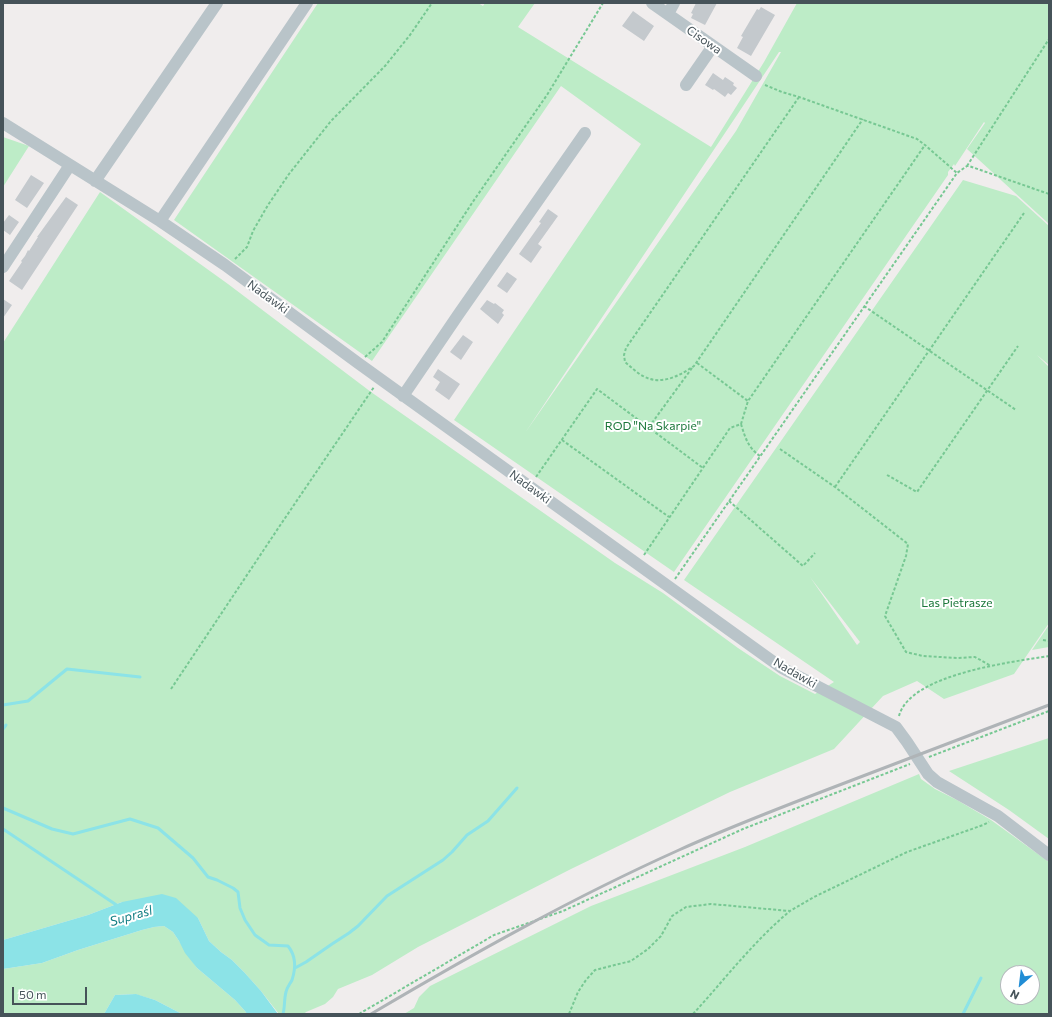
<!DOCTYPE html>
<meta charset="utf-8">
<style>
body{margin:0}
#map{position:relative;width:1052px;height:1017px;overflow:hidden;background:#f0eded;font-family:Commissioner,sans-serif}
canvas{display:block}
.frame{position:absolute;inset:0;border:4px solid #465359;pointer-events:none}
.north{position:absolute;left:1000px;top:965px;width:40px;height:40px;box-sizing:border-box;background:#fff;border:1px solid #b5babd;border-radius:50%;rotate:208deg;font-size:11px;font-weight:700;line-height:16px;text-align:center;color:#465359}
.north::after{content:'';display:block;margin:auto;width:14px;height:18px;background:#218dd5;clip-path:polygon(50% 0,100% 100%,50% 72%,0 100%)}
.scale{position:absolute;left:12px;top:987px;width:75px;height:18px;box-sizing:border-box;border:2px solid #465359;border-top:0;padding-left:5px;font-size:12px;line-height:14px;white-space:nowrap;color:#465359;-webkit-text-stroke:3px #fff;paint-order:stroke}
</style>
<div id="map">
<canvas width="1052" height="1017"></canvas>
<div class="frame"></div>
<div class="north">N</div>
<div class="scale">50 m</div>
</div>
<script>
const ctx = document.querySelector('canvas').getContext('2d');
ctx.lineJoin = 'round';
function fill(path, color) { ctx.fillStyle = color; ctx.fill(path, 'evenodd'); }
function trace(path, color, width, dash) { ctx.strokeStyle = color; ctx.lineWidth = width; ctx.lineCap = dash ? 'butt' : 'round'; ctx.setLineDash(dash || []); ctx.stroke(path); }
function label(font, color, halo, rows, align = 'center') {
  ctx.font = font + ' Commissioner,sans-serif'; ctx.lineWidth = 4; ctx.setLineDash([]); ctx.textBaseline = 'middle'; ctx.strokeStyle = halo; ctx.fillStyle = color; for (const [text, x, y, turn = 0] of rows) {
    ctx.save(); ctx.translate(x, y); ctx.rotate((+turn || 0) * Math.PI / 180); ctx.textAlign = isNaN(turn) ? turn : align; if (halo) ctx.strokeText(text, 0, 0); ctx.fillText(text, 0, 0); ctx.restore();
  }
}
const green = new Path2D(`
 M318,3H478L483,6L485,3H535L518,27L711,147L764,62L797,3H1049V224L967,149L985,123L984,122L955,166L954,164L948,172V175L674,572L454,420L641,144L561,86L372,361L174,220ZM779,52H781L736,131L525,433Z
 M3,137L29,146L3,187Z
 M963,180L1016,196L1049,226V365L1037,355L1049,367V623L1014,674L944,699L917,681L883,696L834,749L730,792L571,869L418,947L372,975L338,989L333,997L325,1004L306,1012L304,1014H279L261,991L244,972L232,960L221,952L209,941L198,918L122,902L88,915L3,940V343L100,192L228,284L371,392L615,563L663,593L738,648L780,676L815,694L834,682L684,580ZM810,577L860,642L857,645Z
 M1049,625V647L1032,650Z
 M1049,738V839L1009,810L949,771Z
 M919,774L921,779L935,789L957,800L991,820L1049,862V1014H404L414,1008L419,997L430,986L591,906L745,847ZM1008,973H1032V997H1008Z
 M164,926L173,932L197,968L235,1000L245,1011L247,1014H182L155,1000L135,994L115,995L104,1014H3V969L42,963L78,950L142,930L154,927Z`);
const water = new Path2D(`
 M162,894L176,898L198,918L209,941L221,952L232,960L244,972L261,991L278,1014H247L245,1011L235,1000L197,968L185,953L179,941L173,932L164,926L154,927L142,930L78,950L42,963L3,969V940L88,915L122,902Z
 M136,994L155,1000L182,1014H104L115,995Z`);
const stream = new Path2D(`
 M3,705L28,701L67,669L140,677
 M3,729L6,725
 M3,808L52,829L73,834L130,819L158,828L193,858L208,877L217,880L233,888L238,892L240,908L245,920L255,935L269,945L288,946C296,956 296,968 292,980C290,984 287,987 286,992C284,999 285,1007 283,1014
 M3,829L118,906
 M295,968L306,962L332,944L349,933L358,926L387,896L443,860L452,852L467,835L488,821L517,788
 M963,1014L981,978`);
const building = new Path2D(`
 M696,3H717L705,25L691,18L693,14L691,13Z
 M761,7L775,15L751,56L737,48L743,37L741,36L751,19L757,9L759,10Z
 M633,11L654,26L644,41L622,26Z
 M713,73L723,80L725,77L734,83L733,85L737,88L731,95L728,93L725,97L714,89L713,90L705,85Z
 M31,175L44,183L27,208L15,200Z
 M66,197L78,205L22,290L9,281L22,262L21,261L25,256L28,250L29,251L38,237H37Z
 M548,209L558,216L538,244L542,247L531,263L519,254L541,223L539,222Z
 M9,215L19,222L10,235L3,230V223Z
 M507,272L517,279L507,293L497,286Z
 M3,299L12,305L3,318Z
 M487,300L494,304L495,303L504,310L502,313L504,315L498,324L480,309Z
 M463,335L473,342L461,360L450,352Z
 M438,369L460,384L449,400L435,390L440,382L433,377Z`);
const path = new Path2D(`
 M765,85L782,92L799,97L917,139L925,145L957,173
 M799,97L626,348L624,355L625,362C631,367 637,373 643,376C661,386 679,376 694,366L863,119
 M967,166L1049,39
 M235,259L247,247L253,231L268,205L289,174L331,121L385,66L410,35L432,3
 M864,306L1016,410
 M365,357L382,342L472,203L547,95L603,3
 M697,363L748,401
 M741,424C745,437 748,448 760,456
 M649,427L692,368
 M562,440L669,517
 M780,449L835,487L908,544L906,556L885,616L906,652L923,656L957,658L975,657L991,666
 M887,475L917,492L1018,346
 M536,477L597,389L703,468
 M835,487L1024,213
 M729,501L803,566L815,553
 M644,555L730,428L741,424L748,401L925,145
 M675,579L957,173L967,166H969L1049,194
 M1043,640L1049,641
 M171,689L281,524L374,387
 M899,716C910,674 1012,662 1049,656
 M929,757L1049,711
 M359,1014L494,935L563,911L743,829L910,764
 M569,1014L578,992L586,980L595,970L631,961L648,949L661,936L672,916L686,907L711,904L790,911L814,897L907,852L983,825L989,822
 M693,1014C725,979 754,941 790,911`);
const minor = new Path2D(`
 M652,3L756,76
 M668,14L674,3
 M686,85L713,46
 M3,123L160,221L225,265L358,363L782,668L896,727L907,742L928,774L937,782L998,816L1049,855
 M95,181L217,3
 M160,221L307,3
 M3,267L70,165
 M403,396L458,315L585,133`);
const rail = new Path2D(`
 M371,1014C471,955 572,898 679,850C732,826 787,805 842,784C911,758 980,731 1049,705`);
const streetNames = [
 ["Cisowa",704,40,35],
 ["Nadawki",268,297,36],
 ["Nadawki",530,487,36],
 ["Nadawki",795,673,30]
];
const parkNames = [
 ["ROD \"Na Skarpie\"",653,426],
 ["Las Pietrasze",957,603]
];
const waterNames = [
 ["Supraśl",131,916,-16]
];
fill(green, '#bdecc7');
fill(water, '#8ce3e7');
trace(stream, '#8ce3e7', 3);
fill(building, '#c4c9cd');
trace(path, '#77c893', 2, [3, 2]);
trace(minor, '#b9c4c9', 12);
trace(rail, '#afb4b7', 3);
label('12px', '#465359', '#fff', streetNames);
label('12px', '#1b773a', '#fff', parkNames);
label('italic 13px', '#137e83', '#fff', waterNames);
</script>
